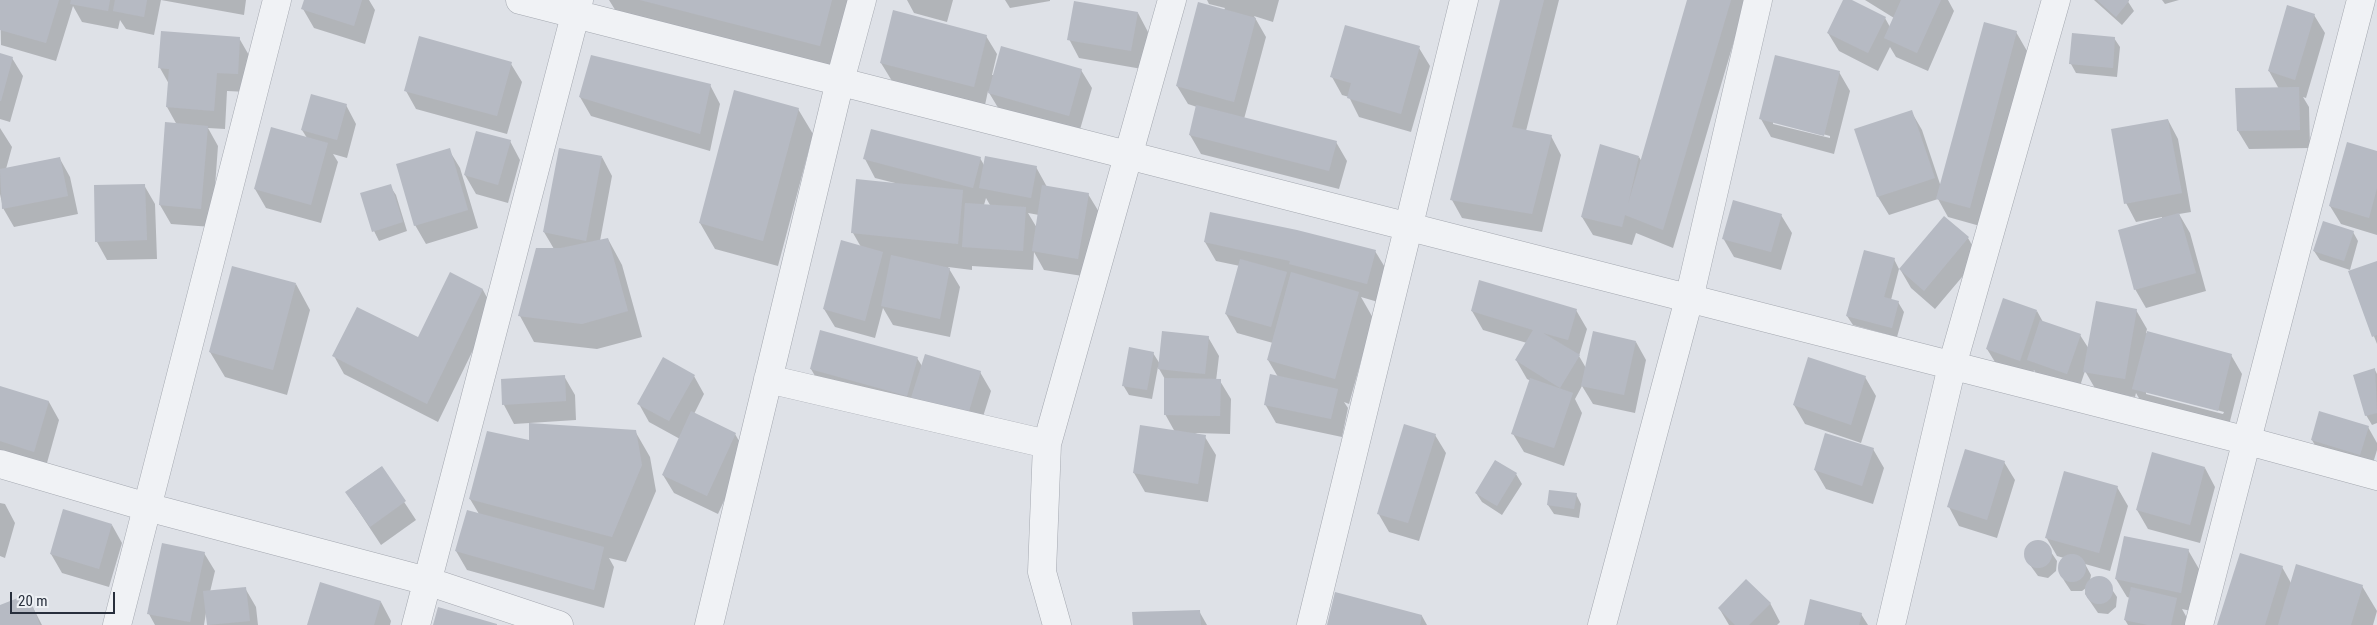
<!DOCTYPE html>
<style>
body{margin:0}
#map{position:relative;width:2377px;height:625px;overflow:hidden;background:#dee1e7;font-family:"Roboto Condensed",sans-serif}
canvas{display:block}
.scale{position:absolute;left:10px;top:592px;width:105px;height:22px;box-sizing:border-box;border:2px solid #282f3c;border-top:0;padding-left:6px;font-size:15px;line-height:18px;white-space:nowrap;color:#282f3c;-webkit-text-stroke:4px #edf0f4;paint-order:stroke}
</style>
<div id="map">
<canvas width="2377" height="625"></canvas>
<div class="scale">20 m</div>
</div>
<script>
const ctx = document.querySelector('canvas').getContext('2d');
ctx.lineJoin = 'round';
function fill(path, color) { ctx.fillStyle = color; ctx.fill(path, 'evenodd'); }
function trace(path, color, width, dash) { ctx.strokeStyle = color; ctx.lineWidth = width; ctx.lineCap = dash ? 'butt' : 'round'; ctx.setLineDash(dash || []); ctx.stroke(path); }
const shadow = new Path2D(`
 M0,0H161L154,35L126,29L120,20L118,29L82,22L73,6L56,61L1,45Z
 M161,0H246L244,15Z
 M306,0H369L375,10L365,44L314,28L303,9Z
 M609,0H851L837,76L622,21Z
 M907,0H953L947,22L914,13Z
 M1005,0H1050V1L1010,8Z
 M1207,0H1279L1273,22L1254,16L1266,37L1244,119L1336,142L1347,161L1339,189L1201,154L1190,135L1197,107L1188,104L1177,86L1224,10L1225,8L1209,4Z
 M1502,0H1559L1526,131L1551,136L1561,155L1542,232L1462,218L1452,200Z
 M1688,0H1746L1673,248L1636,233L1632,245L1593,235L1582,217L1639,157L1642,162Z
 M1844,0H1849L1885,18L1890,27L1894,18L1865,0H1948L1954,11L1928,71L1896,57L1890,47L1878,71L1839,51L1828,33Z
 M2094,0H2127L2134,11L2122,25Z
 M2162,0H2179L2165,4Z
 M1138,13L1148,32L1142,69L1079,58L1069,39Z
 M2314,15L2325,33L2306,98L2303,97L2309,107L2310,148L2249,149L2238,131L2279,89L2269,71Z
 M2016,32L2027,51L1980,226L1948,217L1938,199L1889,215L1878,197L1856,130L1911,111L1922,130L1941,187Z
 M986,36L997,54L992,75L1081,70L1092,88L1079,133L1000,111L988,91L985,105L892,81L881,63Z
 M239,38L250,57L248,92L227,91L225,129L208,128L218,146L212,227L171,224L160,205L177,125L167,107L169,84L160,68Z
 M2114,38L2120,47L2117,77L2076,73L2071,64Z
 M1419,48L1430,66L1411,132L1359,117L1349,97L1342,95L1332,77Z
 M0,54L12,58L23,76L10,122L0,119Z
 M511,64L522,82L507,134L416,109L406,91Z
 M1839,72L1850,91L1834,154L1771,137L1761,119ZM1773,121L1830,136V138L1773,124Z
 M710,85L720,104L710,151L591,116L580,97Z
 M346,105L356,124L347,158L333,154L338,162L321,223L266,208L255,189L307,138L302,130Z
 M798,109L813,134L778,266L715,249L700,223Z
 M2168,120L2178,139L2191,212L2179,214L2190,233L2206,291L2146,308L2135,289L2162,219V217L2136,222L2126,203Z
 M0,128L12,147L6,169L60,159L70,177L78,214L14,227L3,208L0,194Z
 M510,141L520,160L508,203L476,194L465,175Z
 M449,150L460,168L478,228L426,244L415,225Z
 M2377,152V235L2341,224L2330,206Z
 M602,157L612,176L600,241L608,239L622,265L642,337L597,349L534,342L520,316L554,249L544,232Z
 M980,158L984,165L1036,167L1047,187L1088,194L1099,212L1089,277L1044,270L1034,252L1033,270L972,266V270L948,267L960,287L950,337L893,325L883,308L875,338L835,327L824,309L861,247L853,233L895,183L875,178L865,159ZM986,198L990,205H984ZM1028,213L1039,215L1037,228Z
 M144,185L155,204L157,259L107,260L97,242Z
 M390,186L396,195L407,231L379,241L374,231Z
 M1781,215L1792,233L1781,270L1734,257L1723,238Z
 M1944,218L1968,238L1979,257L1935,309L1911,288L1900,269Z
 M2353,232L2358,241L2350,270L2320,260L2314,251Z
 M1205,242L1375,251L1386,269L1378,302L1361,297L1373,318L1349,404L1344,402L1348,408L1342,437L1276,423L1265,404L1278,377L1268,360L1273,343L1237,333L1226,314L1240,266L1216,261Z
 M1894,259L1899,269L1891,300L1898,302L1904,312L1897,337L1853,325L1847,316Z
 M2377,262V344L2349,272Z
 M450,274L483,290L493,309L438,422L344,374L334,356L418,339Z
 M296,284L310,310L287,395L225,377L210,352Z
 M1576,310L1587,329L1579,356L1586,368L1636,342L1646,360L1635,413L1593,404L1582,386L1575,399L1582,413L1564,466L1524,452L1513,434L1531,381L1527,379L1516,360L1527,343L1483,330L1472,311Z
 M2136,310L2147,329L2146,333L2231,355L2242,374L2228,429L2144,407L2136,393L2135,397L2096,390L2085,371L2078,392L2039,378L2034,370L2031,379L1998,367L1987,349L2037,311L2043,322L2080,335L2089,349ZM2146,391L2224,412L2223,414L2146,394Z
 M1208,337L1219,356L1216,381H1220L1231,399L1230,434L1195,433L1205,437L1216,455L1208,502L1145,492L1134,473L1175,432L1165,414L1166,381L1158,367L1152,399L1129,395L1123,385L1153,353L1160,364Z
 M917,358L922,366L980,372L991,391L977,436L822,388L811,369Z
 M2375,370L2377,374V423L2372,425L2366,415Z
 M564,376L575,395L576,420L514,424L504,405L502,380Z
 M694,376L704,394L694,414L735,434L746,453L718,514L674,493L663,475L680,439L649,422L639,404Z
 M1865,377L1876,396L1861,443L1805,424L1794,405Z
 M0,387L49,402L59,420L45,470L0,456Z
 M2368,427L2377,443V450L2370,473L2323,459L2312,440Z
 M635,431L650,457L656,491L626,562L609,558L614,567L604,608L467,570L456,551L479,514L470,499L530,442Z
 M1435,435L1446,453L1419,541L1389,532L1378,513Z
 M1873,449L1884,468L1873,504L1826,489L1815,470Z
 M1496,461L1516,474L1522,484L1502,515L1482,502L1476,493Z
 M2004,462L2015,480L1997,538L1959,526L1949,507Z
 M381,467L416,520L381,545L346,492Z
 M2205,468L2215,487L2200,543L2148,529L2137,510Z
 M2117,487L2128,506L2110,571L2085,564L2091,575L2090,581L2095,577L2105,579L2117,597L2116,607L2108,614L2098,613L2085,594L2086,588L2082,591H2071L2065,582L2059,572L2060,562L2064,558L2057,556L2046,537Z
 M1576,494L1581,504L1579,518L1554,514L1548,505Z
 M0,503L5,504L15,523L5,558L0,556Z
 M112,525L122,543L109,587L62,573L51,554Z
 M2034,542L2045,543L2057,561L2056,571L2048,578L2038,576L2025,558L2026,548Z
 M2188,550L2199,569L2191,611L2182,609L2187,618L2186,625H2128L2125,620L2130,598L2127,597L2116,579Z
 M204,553L215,571L210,592L245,588L256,607L258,625H208L206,613L204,625H155L149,614Z
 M2282,567L2291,583L2362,586L2377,611L2373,625H2219Z
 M27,596L42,625H0V607Z
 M381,602L391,621L390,625H308Z
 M1770,603L1780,622L1777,625H1729L1719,608Z
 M1199,611L1207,625H1134Z
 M1861,614L1868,625H1805Z
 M1422,616L1427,625H1328Z`);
const building = new Path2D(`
 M0,0H59L46,43L0,30Z
 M71,0H110L108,11L70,4Z
 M115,0H147L144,17L113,11Z
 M304,0H362L354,26L301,9Z
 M640,0H832L820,46Z
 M1500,0H1544L1512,127L1552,135L1532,214L1450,200Z
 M1687,0H1731L1663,230L1625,215L1622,227L1581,217L1600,144L1639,156L1628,204Z
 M1843,0H1852L1886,17L1868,53L1827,33Z
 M1901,0H1941L1917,53L1884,38Z
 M2097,0H2129V1L2116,17Z
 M1074,1L1138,12L1131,51L1067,40Z
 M1198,2L1256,18L1234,102L1176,86Z
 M2287,5L2315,14L2295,80L2268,71Z
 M893,10L987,35L974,87L880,63Z
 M1984,22L2017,31L1970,208L1936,199Z
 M1345,25L1420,46L1401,114L1347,98L1351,83L1330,77Z
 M161,31L240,37L238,74L217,73L214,111L166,107L169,69L158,68Z
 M2072,33L2115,37L2113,68L2069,64Z
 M419,36L512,62L497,116L404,91Z
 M1001,46L1082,69L1069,116L988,93Z
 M0,53L13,57L1,101H0Z
 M591,55L711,84L700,134L579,97Z
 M1775,55L1840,71L1824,136L1759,119Z
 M2299,87L2300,130L2237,131L2235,88Z
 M734,90L799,108L763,241L699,223Z
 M311,94L347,104L337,140L301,130Z
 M1196,105L1337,141L1329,171L1189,135Z
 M1912,110L1935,178L1877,197L1854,129Z
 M2168,119L2182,193L2124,204L2111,129Z
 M165,122L208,126L201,209L159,205Z
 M271,127L328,143L311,205L254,189Z
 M871,129L981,157L973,188L863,159Z
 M476,131L511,140L498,185L464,175Z
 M2347,142L2377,151V188L2369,218L2329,206Z
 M450,148L468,210L414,226L396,164Z
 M559,148L602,156L586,241L543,232Z
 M985,156L1037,166L1031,198L979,188Z
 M60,157L68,196L2,209L0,169Z
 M856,179L963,190L958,244L851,233Z
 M145,184L147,240L95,242L94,185Z
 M391,184L403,222L372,232L360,193Z
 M1042,185L1089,193L1078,259L1032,251Z
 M1733,200L1782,214L1771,252L1722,239Z
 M965,203L1026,207L1023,251L962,247Z
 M1210,212L1297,230L1376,250L1367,284L1289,264L1290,261L1204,242Z
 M2179,213L2196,273L2134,290L2118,230Z
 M1944,216L1969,237L1924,291L1899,269Z
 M2323,221L2354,231L2344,261L2313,251Z
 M608,238L628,311L582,324L518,316L536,248H561Z
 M841,240L883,252L865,321L823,309Z
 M1864,250L1895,258L1884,297L1899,301L1892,328L1846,316Z
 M891,255L950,268L940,319L881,306Z
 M1240,259L1287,272L1271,327L1225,314Z
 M2377,261V335L2372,337L2348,271Z
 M232,266L296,283L273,370L209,352Z
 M450,272L483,289L427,404L332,356L357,307L418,337Z
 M1291,272L1359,292L1335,379L1267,360Z
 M1479,280L1577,309L1568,340L1543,333L1580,355L1560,388L1515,360L1533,330L1471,311Z
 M2003,298L2037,310L2020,361L1986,349Z
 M2096,301L2137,309L2125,379L2083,372Z
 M2040,320L2081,334L2067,374L2027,360Z
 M820,330L918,357L907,396L810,369Z
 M1162,331L1209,336L1205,374L1158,369Z
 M1593,331L1636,341L1624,395L1581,386Z
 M2147,331L2232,354L2218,411L2132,389Z
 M1129,347L1154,352L1147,390L1122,386Z
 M925,354L981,371L967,418L910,401Z
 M663,357L695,375L669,421L637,404Z
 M1808,357L1866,376L1851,425L1793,405Z
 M2375,368L2377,413L2365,416L2353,375Z
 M1270,374L1338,389L1331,419L1264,405Z
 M565,375L566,401L502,405L501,379Z
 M1164,378L1221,379L1220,416L1164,415Z
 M1530,378L1573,393L1554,448L1511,434Z
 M0,386L49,401L34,452L0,441Z
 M691,411L736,433L707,496L662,475Z
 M2319,411L2369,426L2360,455L2311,440Z
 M529,423L636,430L642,465L612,537L469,499L487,431L529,440Z
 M1404,424L1436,434L1408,523L1377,514Z
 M1140,425L1206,435L1198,484L1133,473Z
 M1825,433L1874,448L1862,486L1814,470Z
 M1965,449L2005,461L1987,520L1947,507Z
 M2152,452L2205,467L2190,525L2136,510Z
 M1495,460L1517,473L1497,506L1475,493Z
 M382,466L406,501L370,527L345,492Z
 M2064,471L2118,486L2099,553L2045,538Z
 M1549,490L1577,493L1574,509L1547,505Z
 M63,509L112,524L99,569L50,554Z
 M467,510L604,547L594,590L455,551Z
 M2124,536L2189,549L2181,593L2115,579Z
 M2024 554a14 14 0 1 1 28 0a14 14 0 1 1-28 0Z
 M162,543L205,552L190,622L147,614Z
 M2240,553L2283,566L2265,625H2217Z
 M2058 568a14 14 0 1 1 28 0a14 14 0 1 1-28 0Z
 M2296,564L2363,585L2351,625H2278Z
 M2085 590a14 14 0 1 1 28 0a14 14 0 1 1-28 0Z
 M1746,579L1771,603L1749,625H1735L1718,608Z
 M320,582L381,601L374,625H307Z
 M246,587L250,621L207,625L203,591Z
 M2131,587L2177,598L2171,625H2148L2124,620Z
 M1335,592L1422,615L1420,625H1327Z
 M28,594L40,625H0V605Z
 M1810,599L1862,613L1859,625H1804Z
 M438,607L497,624V625H433Z
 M1200,610L1201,625H1133L1132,612Z`);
const minor = new Path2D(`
 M520,0L2248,441L2377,476
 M768,379L1047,444
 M0,464L147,507L427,581L559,625
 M117,625L277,0
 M416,625L579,0
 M709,625L840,81L862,0
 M1057,625L1042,572L1047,444L1172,0
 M1311,625L1464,0
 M1602,625L1689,299L1758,0
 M1891,625L1952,366L2056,0
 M2199,625L2361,0`);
fill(shadow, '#0003');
fill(building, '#b6bac3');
trace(minor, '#a4a8b0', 29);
trace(minor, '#f0f2f5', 28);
</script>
